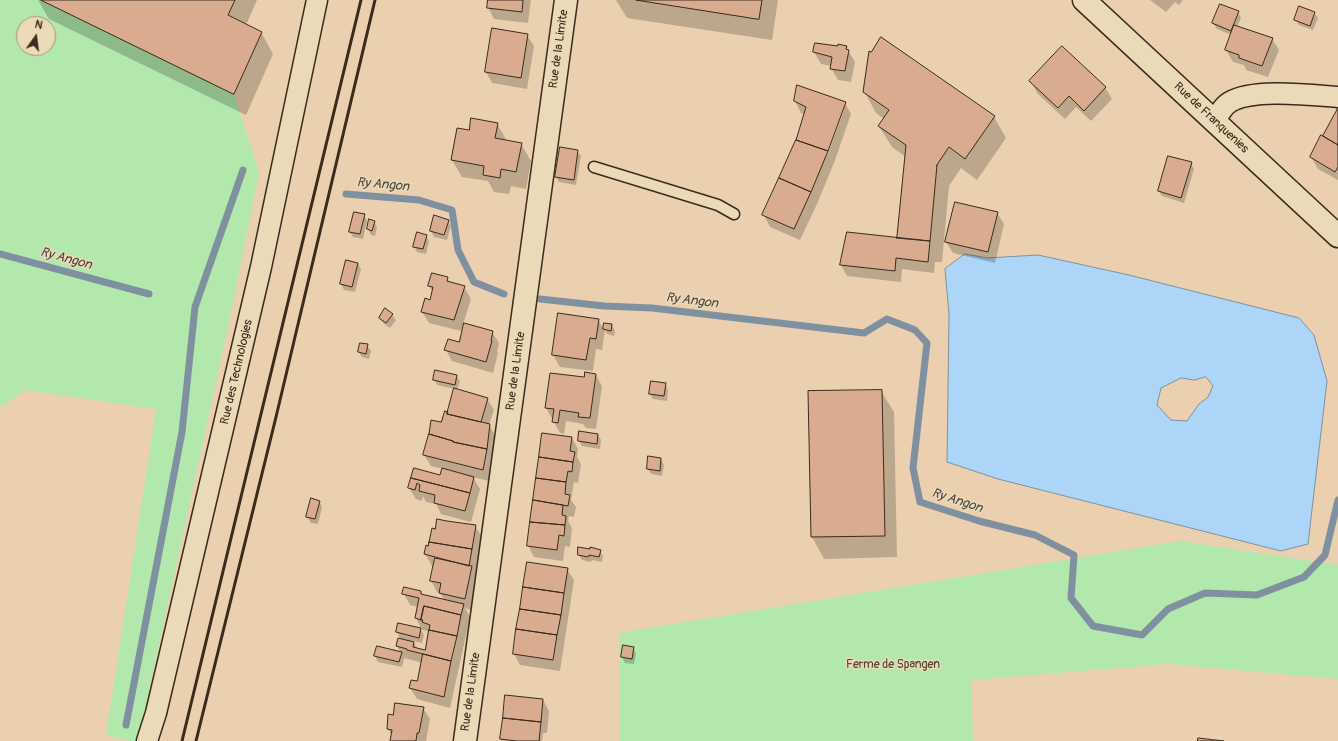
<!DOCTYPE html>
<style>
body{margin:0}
#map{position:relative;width:1338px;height:741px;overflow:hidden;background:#ebd0af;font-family:Pangolin,sans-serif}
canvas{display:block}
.north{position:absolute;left:16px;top:16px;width:40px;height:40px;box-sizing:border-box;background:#ebdab7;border:1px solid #a5947a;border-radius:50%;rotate:14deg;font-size:11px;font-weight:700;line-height:16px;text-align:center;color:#3b2a1e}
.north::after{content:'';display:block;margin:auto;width:14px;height:18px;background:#3b2a1e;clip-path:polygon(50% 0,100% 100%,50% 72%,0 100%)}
</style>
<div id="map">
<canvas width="1338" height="741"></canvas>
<div class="north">N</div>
</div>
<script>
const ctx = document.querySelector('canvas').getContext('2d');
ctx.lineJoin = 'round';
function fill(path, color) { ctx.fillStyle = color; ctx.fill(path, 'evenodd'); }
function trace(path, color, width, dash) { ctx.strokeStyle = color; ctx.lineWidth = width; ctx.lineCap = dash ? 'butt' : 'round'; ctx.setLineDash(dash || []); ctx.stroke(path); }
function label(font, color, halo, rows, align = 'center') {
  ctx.font = font + ' Pangolin,sans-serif'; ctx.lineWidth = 3; ctx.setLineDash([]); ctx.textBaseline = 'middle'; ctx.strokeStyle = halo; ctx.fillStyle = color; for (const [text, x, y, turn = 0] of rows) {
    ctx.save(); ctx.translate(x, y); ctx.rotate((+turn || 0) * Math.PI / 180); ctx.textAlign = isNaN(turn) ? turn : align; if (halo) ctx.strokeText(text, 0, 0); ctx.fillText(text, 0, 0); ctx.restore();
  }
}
const green = new Path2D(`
 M0,0H41L234,94L259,172L227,332L138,741H131L106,735L156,409L26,390L0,407ZM24,24H48V48H24Z
 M1180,541L1338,565V679L1169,664L971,680L973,741H619V633Z`);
const water = new Path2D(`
 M965,254L987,258L1038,255L1129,275L1299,318L1314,335L1327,381L1308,544L1281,551L998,479L947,462L949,314L945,269ZM1206,377L1213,386L1208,397L1199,404L1187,421L1171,420L1157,405L1161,388L1181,378L1194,380Z`);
const shadow = new Path2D(`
 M38,0H257L246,25L261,32L273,54L246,115L49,19Z
 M489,0H531L528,23L494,19L488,7Z
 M616,0H778L772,40L627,18Z
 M1150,0H1183L1179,5L1175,2L1166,12Z
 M1238,12L1241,18L1237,27L1272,39L1279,50L1268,77L1246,70L1244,65L1233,62L1226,50L1232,35L1217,29L1213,23Z
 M1314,13L1318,18L1313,30L1299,25L1295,19Z
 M527,35L534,46L527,89L492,83L486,72Z
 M839,47H846L855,62L851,82L838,80L831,68L832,66L821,64L814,52Z
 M1031,81L1105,87L1112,99L1091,121L1076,107L1065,119L1037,93Z
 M864,91L994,117L1006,138L977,180L961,168L949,186L942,262H935L934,273L902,269L901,282L847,276L841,265L897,238L906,157L892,147L879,126L884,119L876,113Z
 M795,101L845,103L851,114L834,163L817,204L800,240L770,227L764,215L797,141L805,114L801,113ZM842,110H844L827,156L826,155Z
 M1338,110V180L1318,169L1311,157Z
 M497,124L507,141L521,144L531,161L526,189L511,186L509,194L494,192L488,181L462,177L452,160L470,132Z
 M577,151L581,156L576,185L559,182L556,177Z
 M1191,163L1194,169L1184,203L1162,196L1159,191Z
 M997,213L1004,224L995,263L953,253L946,242Z
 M364,215L367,221L363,239L353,237L350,232Z
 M448,221L451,226L447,240L434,237L431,231Z
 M374,222L377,227L375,236L371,235L368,229Z
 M426,236L429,241L426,254L417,252L414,246Z
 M358,264L361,269L355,292L344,290L341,284Z
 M447,278L450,283L464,287L471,299L461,331L429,323L422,312L430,301L433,292L429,286Z
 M392,315L396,320L390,328L383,323L380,318Z
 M598,320L604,330L605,324L612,325L615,331L614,336L607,334L605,330L602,350L596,349L593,371L560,367L553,355Z
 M492,332L499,343L497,352L498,353L493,373L452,361L446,350Z
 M367,345L371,351L369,359L362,357L359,352Z
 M551,374L585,378L596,375L602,386L596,429L586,428L583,424L566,421L564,434L560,433L546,408Z
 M456,376L460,381L457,390L487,399L494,410L489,425L496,437L493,461L489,481L473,477L480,489L471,522L441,514L436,504L426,502L423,496L422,501L416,499L409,488L414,469L441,476L443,469L431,466L424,455L432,421L442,424L449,413L455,389L437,385L434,379Z
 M665,384L668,390L667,401L653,399L650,394Z
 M881,391L894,412L897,557L824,559L812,537Z
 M598,435L601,440L600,449L582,446L579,441Z
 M572,438L578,449L577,457L581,464L578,483L574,482L571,500L576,507L574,517L569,516L568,521L572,528L570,547L565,546L563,561L534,557L528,545Z
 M661,459L664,465L662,476L651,474L648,469Z
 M319,501L322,507L318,524L311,523L307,517Z
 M475,526L482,537L476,575L478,579L471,610L465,608L470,617L450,708L417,699L410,688L418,683L423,663L404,658L402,667L378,662L375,656L378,647L401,653L397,646L401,640L397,632L420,629L424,635L422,643L413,641L418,649L425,651L429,633L428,631L422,630L416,618L418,607L410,605L404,594L421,592L423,596L445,601L440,593L437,592L431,581L434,566H432L425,554Z
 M600,551L603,556L602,562L592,560L591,562L582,560L579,555Z
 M567,569L574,580L560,671L520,665L514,654Z
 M624,646L633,648L636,654L634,664L625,663L622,657Z
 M506,696L543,700L549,711L547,733H543L542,741H501Z
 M423,708L430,719L426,741H391L392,736L388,729L394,716Z`);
const stream = new Path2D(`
 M346,194L419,200L452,210L458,250L474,282L504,294
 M0,254L149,294
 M540,299L604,306L652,308L864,333L887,319L915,330L927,343L913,468L920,502L979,521L1035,535L1074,555L1071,598L1093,626L1142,635L1168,609L1205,593L1257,595L1304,577L1325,555L1338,500
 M126,725L182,432L195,307L243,170`);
const building = new Path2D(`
 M41,0H235L228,15L262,32L234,94Z
 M488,0H523L522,12L487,8Z
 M636,0H762L759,19Z
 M1220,4L1239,11L1231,31L1212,23Z
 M1299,6L1315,12L1310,26L1294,20Z
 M1234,25L1273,38L1262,66L1239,58V55L1225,50Z
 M492,28L528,34L521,78L485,72Z
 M881,37L995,116L965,159L949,147L936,166L937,165L930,241L896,238L897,236L906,145L878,126L889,110L863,92L869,51L871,52Z
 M815,43L838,46V44L847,46L846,49L849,50L845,71L830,69L832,57L813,52Z
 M1062,46L1106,87L1084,111L1069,96L1058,108L1029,81Z
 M797,85L846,102L828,151L796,140L806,107L794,101Z
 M1338,108V145L1323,136Z
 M471,118L498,123L495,138L522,143L516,172L501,169L500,178L483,175L484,166L451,160L457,128L469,130Z
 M1321,135L1338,145V167L1335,172L1310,157Z
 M796,140L828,151L811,192L779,178Z
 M560,147L578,150L574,180L555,177Z
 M1168,156L1192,162L1181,198L1158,191Z
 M779,178L811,192L794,229L762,215Z
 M955,202L998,212L988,252L945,242Z
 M354,212L365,214L360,234L349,232Z
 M434,215L449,220L444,235L430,231Z
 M369,219L375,221L372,231L367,229Z
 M417,232L427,235L423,249L413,247Z
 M847,232L930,241L928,262L896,258L895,271L840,265Z
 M346,260L358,263L352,287L340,284Z
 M432,273L448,277L447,281L465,286L454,320L421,312L425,298L430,300L433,287L428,286Z
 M385,308L393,314L386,323L379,318Z
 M558,313L599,319L596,339L590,338L586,360L552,355Z
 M464,323L493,331L491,341H492L486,362L444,350L448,339L459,342Z
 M604,323L612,324L611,331L603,329Z
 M360,343L368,344L366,354L358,352Z
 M435,370L457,375L455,385L433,380Z
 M585,372L596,374L590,418L578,417L579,413L560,410L558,423L552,422L554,409L545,408L550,373L584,377Z
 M651,381L666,383L664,396L649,394Z
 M454,388L488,398L481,422L447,414Z
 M882,390L885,536L811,537L808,391Z
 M445,411L448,412L447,414L490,424L487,449L453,442V441L429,434L431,420L441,422Z
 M579,431L598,434L597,444L578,441Z
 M542,433L572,437L570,451L575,452L573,462L539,457Z
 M429,434L453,441V442L487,449L483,470L423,455Z
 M648,456L661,458L660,471L647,469Z
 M539,457L573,462L572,472L568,471L566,482L536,478Z
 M414,468L440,475L442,468L474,477L470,493L411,478Z
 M411,478L470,493L465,511L434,503L435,495L419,491L420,485L417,483L415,490L408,488Z
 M536,478L566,482L565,494L570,495L568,506L533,500Z
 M311,498L320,501L315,519L306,517Z
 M533,500L563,505L562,515L566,516L565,525L530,522Z
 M437,519L447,521L476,525L472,549L429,542L432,528L435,529Z
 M530,522L565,525L564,536L559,535L557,550L527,546Z
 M429,542L472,549L469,566L424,554L426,545L428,546Z
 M578,547L590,549V547L601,550L599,557L589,555L588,557L578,555Z
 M435,558L472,566L465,599L439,593L441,583L430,581Z
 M527,562L568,568L564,593L523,587Z
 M404,587L421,591V594L464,604L461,615L424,606L421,620L415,618L419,598L402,594Z
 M523,587L564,593L561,615L520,609Z
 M424,606L461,615L457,636L429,630L430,625L422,622L423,620H421Z
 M520,609L561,615L557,635L516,629Z
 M398,623L421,628L419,638L396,632Z
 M516,629L557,635L553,660L513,654Z
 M429,630L457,636L451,661L407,650V649L396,646L398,638L414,642L413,647L425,650Z
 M623,645L634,647L632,659L621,657Z
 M377,646L402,652L399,662L374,656Z
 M423,654L451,661L444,697L409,688L411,680L417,681Z
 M505,695L543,699L541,722L503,718Z
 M395,703L424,707L419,733H417L416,741H390L392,730L387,729L388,714L393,715Z
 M503,718L541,722L539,741H517L500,739Z
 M1198,738L1224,741H1198Z`);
const lane = new Path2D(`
 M594,167L718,205L734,214`);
const street = new Path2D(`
 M1215,121C1219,114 1223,106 1230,102C1253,88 1311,95 1338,97
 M147,741L156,713L261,267L317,0`);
const secondary = new Path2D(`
 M1084,0L1338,236
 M465,741L566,0`);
const rail = new Path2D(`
 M182,741L361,0
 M196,741L276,417L375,0`);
const streetNames = [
 ["Rue de la Limite",559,49,-82],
 ["Rue de Franquenies",1211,118,43],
 ["Rue de la Limite",516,371,-82],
 ["Rue des Technologies",237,372,-77],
 ["Rue de la Limite",471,692,-82]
];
const parkNames = [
 ["Ferme de Spangen",893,665]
];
const waterNames = [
 ["Ry Angon",383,185,5],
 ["Ry Angon",66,259,15],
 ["Ry Angon",692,301,7],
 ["Ry Angon",957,501,18]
];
fill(green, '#b2e8ab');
fill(water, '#acd5f7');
trace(water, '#7f91a0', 1);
fill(shadow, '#0003');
trace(stream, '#7f91a0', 7);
fill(building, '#d9ab8f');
trace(building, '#3b2a1e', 1);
trace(lane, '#3b2a1e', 13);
trace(street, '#3b2a1e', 23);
trace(secondary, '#3b2a1e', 25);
trace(lane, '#ebdab7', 10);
trace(street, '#ebdab7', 20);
trace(secondary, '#ebdab7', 22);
trace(rail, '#3b2a1e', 3);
label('12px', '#3b2a1e', '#ebdab7', streetNames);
label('12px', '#4d4633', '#ebdab7', parkNames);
label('italic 13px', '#4c443f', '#ebdab7', waterNames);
</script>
